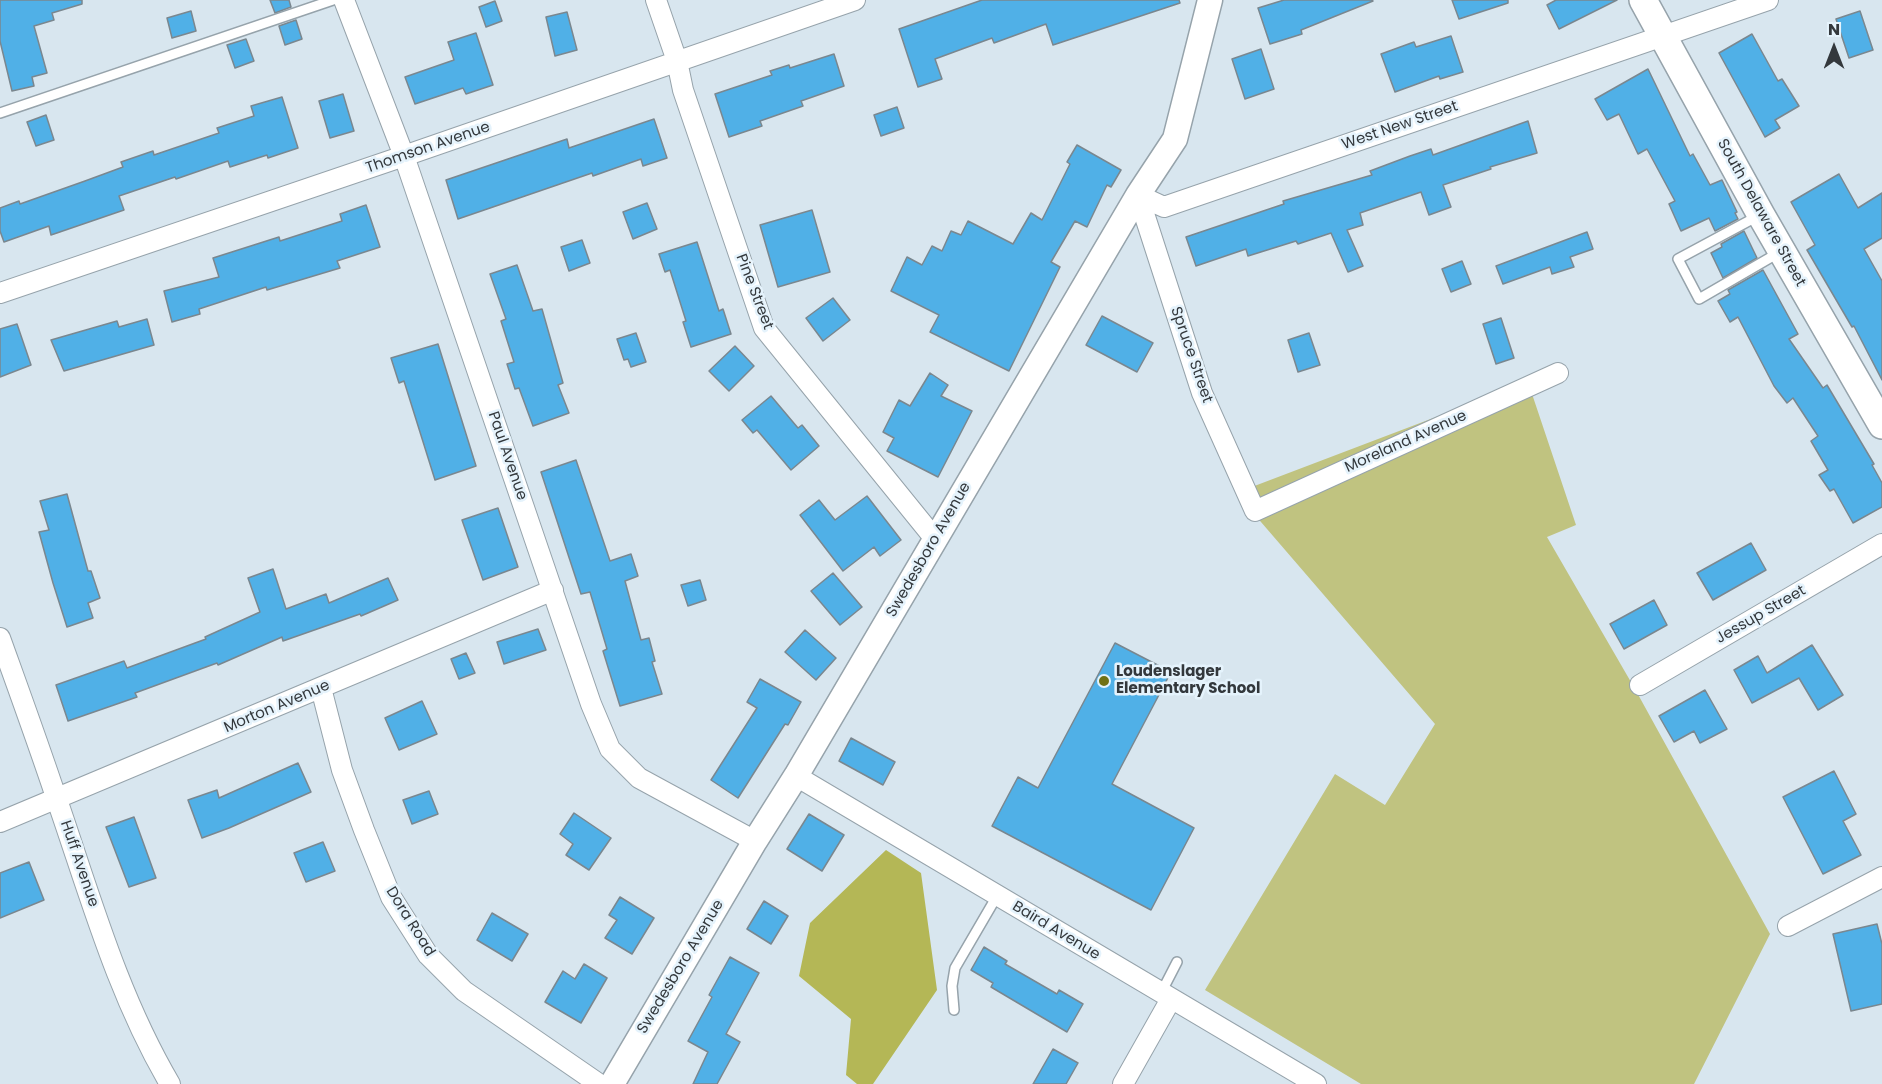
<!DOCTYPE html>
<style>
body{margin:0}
#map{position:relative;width:1882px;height:1084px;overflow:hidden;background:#d8e6ef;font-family:Poppins,sans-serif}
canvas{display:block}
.north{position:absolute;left:1804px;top:18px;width:60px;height:60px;-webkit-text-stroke:4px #e5f3fc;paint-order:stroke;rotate:0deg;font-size:16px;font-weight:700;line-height:24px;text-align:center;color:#33383c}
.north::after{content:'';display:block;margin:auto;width:21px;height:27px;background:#33383c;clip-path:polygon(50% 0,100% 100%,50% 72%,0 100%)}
</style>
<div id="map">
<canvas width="1882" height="1084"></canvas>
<div class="north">N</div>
</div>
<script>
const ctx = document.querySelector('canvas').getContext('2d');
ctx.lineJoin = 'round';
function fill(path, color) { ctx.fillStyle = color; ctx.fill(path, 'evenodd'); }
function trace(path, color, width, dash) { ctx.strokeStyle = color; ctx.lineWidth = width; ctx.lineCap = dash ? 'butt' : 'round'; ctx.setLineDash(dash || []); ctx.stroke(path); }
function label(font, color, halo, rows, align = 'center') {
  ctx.font = font + ' Poppins,sans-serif'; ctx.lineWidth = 5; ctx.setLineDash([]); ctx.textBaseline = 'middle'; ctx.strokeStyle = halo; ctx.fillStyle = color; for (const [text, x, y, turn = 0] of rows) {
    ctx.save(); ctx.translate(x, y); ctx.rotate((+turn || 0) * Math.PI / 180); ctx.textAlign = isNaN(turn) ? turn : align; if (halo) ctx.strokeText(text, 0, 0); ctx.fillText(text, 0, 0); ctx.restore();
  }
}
const green = new Path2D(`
 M1528,382L1576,525L1547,537L1635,689L1770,934L1694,1084H1361L1205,990L1335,774L1385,805L1435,724L1236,493Z`);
const forest = new Path2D(`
 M886,850L921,873L937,990L873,1084H857L846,1075L851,1019L799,976L810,923Z`);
const building = new Path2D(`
 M0,0H82V4L52,13L54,20L34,26L47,73L32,77L34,86L12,91L0,41Z
 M270,0H289L291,7L275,13Z
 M982,0H1179L1180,3L1053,45L1046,24L994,43L992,38L935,59L942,79L918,87L899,29Z
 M1284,0H1372L1373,1L1301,30L1302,34L1270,44L1258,8Z
 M1452,0H1508V3L1459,19Z
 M1556,0H1617L1559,29L1547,5Z
 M495,1L502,21L486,27L479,7Z
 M191,11L196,31L172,38L167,18Z
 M1860,11L1873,50L1849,58L1836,19Z
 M567,12L577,50L555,56L546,17Z
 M296,20L302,39L285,45L279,26Z
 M476,33L493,85L466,94L463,88L415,104L405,77L454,60L448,42Z
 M1752,34L1778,81L1782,79L1799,106L1775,120L1780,128L1765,137L1719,53Z
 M1451,36L1463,72L1440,79L1439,76L1395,92L1381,54L1414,42L1416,47Z
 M246,39L254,61L235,68L227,45Z
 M1261,49L1274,89L1245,99L1232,59Z
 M834,54L844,86L801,101L803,106L760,121L762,126L729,137L715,94L772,75L770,71L789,65L790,68Z
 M1648,69L1690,156L1693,154L1710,185L1722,180L1737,212L1735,213L1738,219L1715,231L1709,218L1681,231L1669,204L1675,201L1647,149L1638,154L1619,114L1607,120L1595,99Z
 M343,94L354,131L330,138L319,101Z
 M282,97L298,148L268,158L267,155L230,167L228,161L176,179L175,177L119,196L124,210L51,235L49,226L4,242L0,231V208L19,201L20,204L85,181L123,167L121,162L153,151L154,155L219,133L217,128L254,116L251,106Z
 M897,107L904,128L881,136L874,115Z
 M46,115L54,140L36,146L27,122Z
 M654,119L667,158L643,166L641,159L593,176L592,173L458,219L446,180L567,139L569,148Z
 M1528,121L1537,153L1490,167L1491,169L1443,185L1451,207L1429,215L1421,192L1360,213L1363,225L1347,230L1363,266L1348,272L1331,233L1298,244L1296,241L1248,256L1246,249L1196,266L1186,237L1284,204L1283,201L1372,175L1370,171L1410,156L1431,149L1433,155Z
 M1077,145L1121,170L1111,187L1107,185L1087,227L1075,221L1051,262L1060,267L1009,371L930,332L939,315L891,291L907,257L922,265L932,246L942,251L951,231L961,235L968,221L1013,244L1031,213L1042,220L1070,164L1067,162Z
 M1839,174L1858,208L1882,193V238L1864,249L1882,281V380L1854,326L1852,327L1807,250L1815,245L1791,202Z
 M647,203L657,229L633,239L623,212Z
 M366,205L380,247L337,261L340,268L267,290L266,287L199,309L200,314L172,322L164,291L219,277L213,258L279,237L280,241L342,221L340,214Z
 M812,210L830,272L778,287L760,225Z
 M1744,231L1757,258L1723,278L1711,253L1722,247L1721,244Z
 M1587,232L1593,249L1570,257L1574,267L1552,274L1550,267L1503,284L1496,266Z
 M582,240L590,263L569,271L561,247Z
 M697,242L719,311L723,309L731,334L691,347L683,322L686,321L670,270L665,272L659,254Z
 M1462,261L1471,284L1451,292L1442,269Z
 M517,265L533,311L542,309L563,383L558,385L569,413L533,426L519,388L515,389L507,364L514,362L501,321L506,319L490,274Z
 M1763,270L1798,334L1789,339L1823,388L1827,385L1874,464L1872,465L1882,483V507L1853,523L1834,489L1830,491L1819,475L1828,470L1811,441L1818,436L1793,398L1787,403L1774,386L1738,317L1730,322L1718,301L1730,294L1728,290Z
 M833,298L850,320L823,341L806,318Z
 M1102,316L1153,343L1137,372L1086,345Z
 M1501,318L1514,358L1496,364L1483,324Z
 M147,319L154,345L64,371L51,340L117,321L119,327Z
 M17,324L31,365L0,377V329Z
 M636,333L646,362L631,367L628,359L624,360L617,339Z
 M1309,333L1320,365L1298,372L1288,340Z
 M438,344L476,466L435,480L404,381L399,383L391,358Z
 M735,346L754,366L729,391L709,371Z
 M930,373L948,385L941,396L972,411L938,477L887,451L894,438L883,432L899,400L910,406Z
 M771,396L798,428L802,425L819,446L791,470L757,430L753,433L742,420Z
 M576,460L610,561L631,554L638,576L625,581L641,640L649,638L655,661L652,662L662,694L620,706L603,651L607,649L590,592L581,594L541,472Z
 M67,494L88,571H91L100,598L88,603L93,618L67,627L53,583L39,532L49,530L40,501Z
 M867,496L901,540L880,556L874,547L843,571L800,515L819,500L835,520Z
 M498,508L518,567L483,580L462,520Z
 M1751,543L1766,570L1713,600L1697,573Z
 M273,569L286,609L326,594L329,603L388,578L398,600L361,616L360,614L283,641L282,637L218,665L217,663L135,693L137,697L68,721L56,685L124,661L127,668L206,639L205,637L260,612L248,578Z
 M833,573L862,607L840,625L811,591Z
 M700,580L706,600L688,606L681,585Z
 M1654,600L1667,625L1624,649L1610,624Z
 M538,629L546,650L504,664L497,642Z
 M805,630L836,658L816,680L785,652Z
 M1115,643L1171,672L1112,784L1194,828L1151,910L992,826L1018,777L1038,788Z
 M1812,645L1843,695L1818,710L1799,678L1752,703L1734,670L1758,656L1767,673Z
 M466,653L475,673L459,679L451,659Z
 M760,679L801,702L788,725L785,724L738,798L711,780L757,708L747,702Z
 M1705,690L1727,729L1700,743L1694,731L1674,742L1659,716Z
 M422,701L437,734L399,750L385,718Z
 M851,738L895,762L883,785L839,761Z
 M298,763L311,792L229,828L202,838L188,800L217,790L219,798Z
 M1834,771L1856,814L1843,821L1861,855L1823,874L1783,797Z
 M429,791L438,814L412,824L403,800Z
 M574,813L611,838L589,870L566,855L573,844L560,834Z
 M809,814L844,835L822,871L787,849Z
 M134,817L156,878L129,887L106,827Z
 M323,842L335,871L306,882L294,853Z
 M29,862L44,900L0,918V873Z
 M620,897L654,918L632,954L605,938L617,920L609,915Z
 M764,901L788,916L771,944L747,929Z
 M492,913L528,934L512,961L477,940Z
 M1877,924L1882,944V1004L1851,1011L1833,934Z
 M984,947L1007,961L1005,964L1057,994L1059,990L1083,1004L1067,1032L991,987L993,983L971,970Z
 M730,957L759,973L726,1034L740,1042L717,1084H693L708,1052L688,1041L712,997L709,995Z
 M584,964L607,978L581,1023L545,1002L563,971L575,979Z
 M1053,1049L1078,1063L1066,1084H1033Z`);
const service = new Path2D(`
 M0,113L333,0
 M1758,216L1678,259L1699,299L1780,252
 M1161,993L1177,962
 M954,1010L952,986L955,968L997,896`);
const minor = new Path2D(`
 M344,0L404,156L591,704L610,749L639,778L755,841
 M656,0L677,61L683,90L764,328L935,539
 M1138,195L1202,393L1255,511L1558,373
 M1138,195L1164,207L1768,0
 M0,293L404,156L855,0
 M0,638C19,691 38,743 56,797C90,895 117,994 170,1084
 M1640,685L1882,544
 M321,688L342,770L364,830L391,897L428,955L464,991L599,1084
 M796,776L1316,1084
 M0,822L553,590
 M1788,926L1882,877
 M1123,1084L1171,999`);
const tertiary = new Path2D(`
 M612,1084L755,841L796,776L1138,195L1175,139L1210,0`);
const secondary = new Path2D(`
 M1643,0L1761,215L1882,425`);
const markers = [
 [1104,681,6,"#707115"]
];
const streetNames = [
 ["West New Street",1400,126,-19],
 ["Thomson Avenue",428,148,-19],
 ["South Delaware Street",1761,213,61],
 ["Pine Street",754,292,69],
 ["Spruce Street",1191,355,71],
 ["Moreland Avenue",1406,442,-24],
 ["Paul Avenue",507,456,71],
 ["Swedesboro Avenue",929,550,-60],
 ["Jessup Street",1761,615,-30],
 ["Morton Avenue",277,707,-23],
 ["Huff Avenue",79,864,71],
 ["Dora Road",410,922,58],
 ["Baird Avenue",1056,931,31],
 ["Swedesboro Avenue",681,967,-59]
];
const poiNames = [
 ["Loudenslager",1116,672],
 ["Elementary School",1116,689]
];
fill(green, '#c0c380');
fill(forest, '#b4b756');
fill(building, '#50b0e7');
trace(building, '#7a878f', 1.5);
trace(service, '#96a3ab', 12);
trace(minor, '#96a3ab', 22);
trace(tertiary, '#96a3ab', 27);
trace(secondary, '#96a3ab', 30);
trace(service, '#fff', 9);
trace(minor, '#fff', 20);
trace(tertiary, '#fff', 24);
trace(secondary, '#fff', 27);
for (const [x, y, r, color] of markers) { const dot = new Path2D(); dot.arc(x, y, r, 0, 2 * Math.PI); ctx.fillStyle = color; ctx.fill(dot); trace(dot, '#e5f3fc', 2); }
label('15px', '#33383c', '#e5f3fc', streetNames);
label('bold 15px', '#33383c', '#e5f3fc', poiNames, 'left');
</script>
